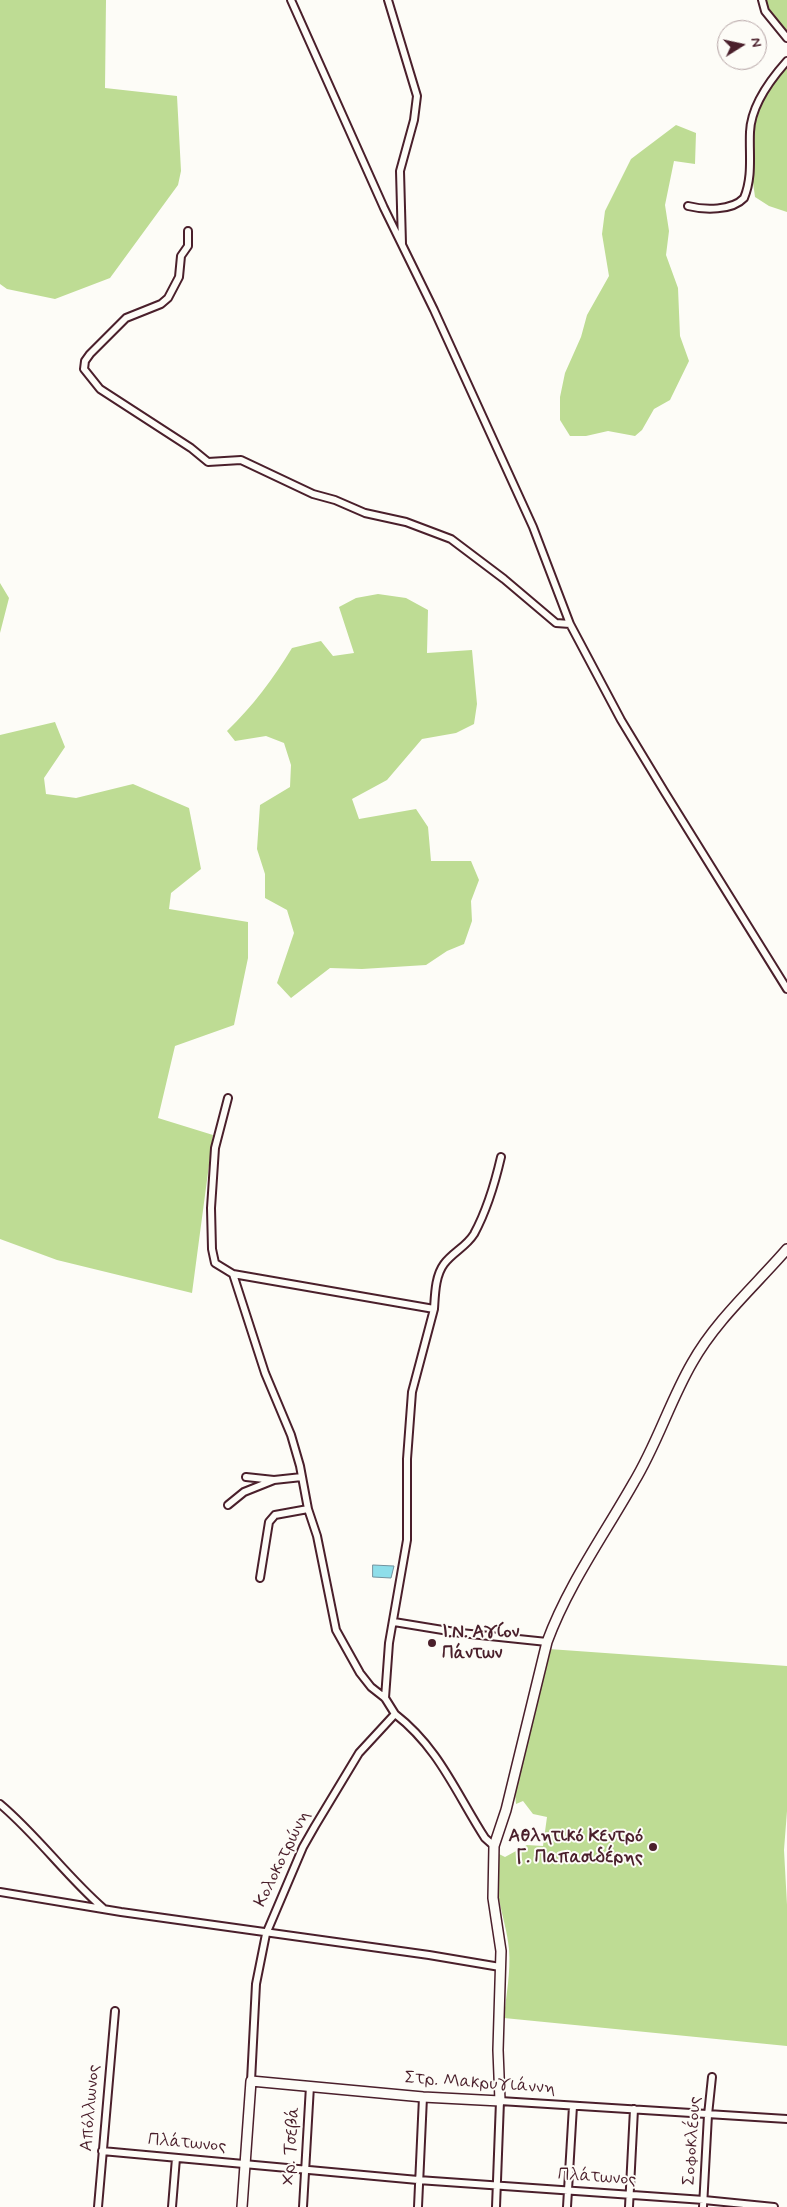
<!DOCTYPE html>
<meta charset="utf-8">
<style>
body{margin:0}
#map{position:relative;width:787px;height:2207px;overflow:hidden;background:#fdfcf7;font-family:Mynerve,sans-serif}
canvas{display:block}
.north{position:absolute;left:717px;top:20px;width:50px;height:50px;box-sizing:border-box;background:#fdfcf7;border:1px solid #b5a4a5;border-radius:50%;rotate:80deg;font-size:14px;font-weight:700;line-height:20px;text-align:center;color:#4a1f2b}
.north::after{content:'';display:block;margin:auto;width:18px;height:22px;background:#4a1f2b;clip-path:polygon(50% 0,100% 100%,50% 72%,0 100%)}
</style>
<div id="map">
<canvas width="787" height="2207"></canvas>
<div class="north">N</div>
</div>
<script>
const ctx = document.querySelector('canvas').getContext('2d');
ctx.lineJoin = 'round';
function fill(path, color) { ctx.fillStyle = color; ctx.fill(path, 'evenodd'); }
function trace(path, color, width, dash) { ctx.strokeStyle = color; ctx.lineWidth = width; ctx.lineCap = dash ? 'butt' : 'round'; ctx.setLineDash(dash || []); ctx.stroke(path); }
function label(font, color, halo, rows, align = 'center') {
  ctx.font = font + ' Mynerve,sans-serif'; ctx.lineWidth = 4; ctx.setLineDash([]); ctx.textBaseline = 'middle'; ctx.strokeStyle = halo; ctx.fillStyle = color; for (const [text, x, y, turn = 0] of rows) {
    ctx.save(); ctx.translate(x, y); ctx.rotate((+turn || 0) * Math.PI / 180); ctx.textAlign = isNaN(turn) ? turn : align; if (halo) ctx.strokeText(text, 0, 0); ctx.fillText(text, 0, 0); ctx.restore();
  }
}
const green = new Path2D(`
 M0,0H106L105,88L177,96L181,171L178,185L110,278L55,299L7,289L0,284Z
 M766,0H787V31L767,7Z
 M787,63V212L769,206L755,197L753,182V124L766,93Z
 M676,125L696,133L695,164L674,161L665,205L669,231L666,255L678,288L680,336L689,361L670,400L654,409L642,430L635,436L608,431L586,436H570L560,420V397L565,373L581,337L587,315L609,276L602,234L605,211L631,159Z
 M0,583L9,598L0,633Z
 M378,594L406,598L428,610L427,653L472,650L477,704L474,724L456,733L422,739L387,780L352,799L359,819L416,809L428,827L431,861H471L479,880L471,901L472,921L464,944L447,951L426,965L362,969L330,968L291,998L277,983L294,933L287,910L265,898V874L257,849L260,805L290,787L291,765L284,743L266,736L235,741L227,731C253,706 273,679 292,648L321,641L333,656L354,653L339,607L356,598Z
 M55,722L65,747L44,778L46,794L76,798L133,784L189,808L201,869L171,893L169,909L248,922V958L234,1025L175,1046L158,1118L213,1135L192,1293L57,1260L0,1239V735Z
 M549,1649L787,1666V1811L784,1850L787,1905V2046L504,2018C506,1996 511,1971 509,1949C506,1917 490,1886 499,1854L505,1857L527,1845L543,1846L547,1817L533,1814L523,1801L516,1804L515,1794Z`);
const water = new Path2D(`
 M373,1565L394,1566L391,1578L373,1577Z`);
const street = new Path2D(`
 M291,0L384,208L434,310L533,527L570,624L621,720L664,791L787,989
 M388,0L417,96L414,120L400,171L402,244
 M762,0L765,11L787,38
 M688,206C704,210 732,211 744,198C753,176 749,155 750,132C751,106 770,80 787,61
 M188,231V246L181,256L179,277L168,298L161,304L126,318L90,354L85,361L84,369L100,389L191,448L208,462L241,460L313,494L335,500L365,513L406,522L451,539L504,579L556,623L570,624
 M228,1098L215,1148L211,1208L212,1249L215,1263L233,1274L265,1373L291,1435L300,1466L308,1509L317,1536L336,1630L360,1673L371,1687L385,1698L395,1714
 M233,1274L434,1309L412,1392L407,1459V1540L389,1643L385,1698
 M434,1309C435,1295 435,1276 444,1264C453,1252 466,1247 474,1234C487,1210 495,1183 501,1157
 M246,1477L274,1480L302,1477
 M228,1505L244,1492L274,1480
 M260,1578L269,1522L275,1515L308,1509
 M394,1622L461,1633L547,1642
 M0,1804C38,1836 66,1876 104,1909
 M0,1892L121,1912L429,1955L500,1967
 M251,2081L256,1984L266,1934L303,1847L315,1826L359,1753L395,1714C439,1748 456,1793 485,1838L494,1846
 M102,2151L418,2180L704,2200L774,2207
 M98,2207L115,2011
 M172,2207L176,2158
 M303,2207L310,2086
 M418,2207L423,2097
 M496,2207L500,2101L787,2119
 M567,2207L573,2106
 M629,2207L634,2109
 M703,2207L708,2115L712,2077`);
const secondary = new Path2D(`
 M242,2207L251,2081L423,2097L500,2101L498,2050L501,1951L493,1898L494,1846L506,1810L547,1642C568,1585 604,1535 634,1482C657,1444 670,1401 692,1363C716,1320 755,1286 787,1249`);
const markers = [
 [432,1643,5,"#4a1f2b"],
 [653,1847,5,"#4a1f2b"]
];
const poiNames = [
 ["Ι.Ν. Αγίον",442,1633],
 ["Πάντων",442,1654],
 ["Αθλητικό Κεντρό",643,1837,"right"],
 ["Γ. Παπασιδέρης",643,1858,"right"]
];
const streetNames = [
 ["Κολοκοτρώνη",283,1859,-64],
 ["Στρ. Μακρυγιάννη",480,2084,4],
 ["Απόλλωνος",91,2108,-85],
 ["Σοφοκλέους",693,2141,-86],
 ["Πλάτωνος",187,2144,5],
 ["Χρ. Τσεβά",292,2146,-86],
 ["Πλάτωνος",597,2178,4]
];
fill(green, '#bedc94');
fill(water, '#8edeea');
trace(water, '#73929e', 1);
trace(street, '#4a1f2b', 10);
trace(secondary, '#4a1f2b', 12);
trace(street, '#fdfcf7', 6);
trace(secondary, '#fdfcf7', 9);
for (const [x, y, r, color] of markers) { const dot = new Path2D(); dot.arc(x, y, r, 0, 2 * Math.PI); ctx.fillStyle = color; ctx.fill(dot); trace(dot, '#fdfcf7', 2); }
label('bold 18px', '#4a1f2b', '#fdfcf7', poiNames, 'left');
label('18px', '#4a1f2b', '#fdfcf7', streetNames);
</script>
